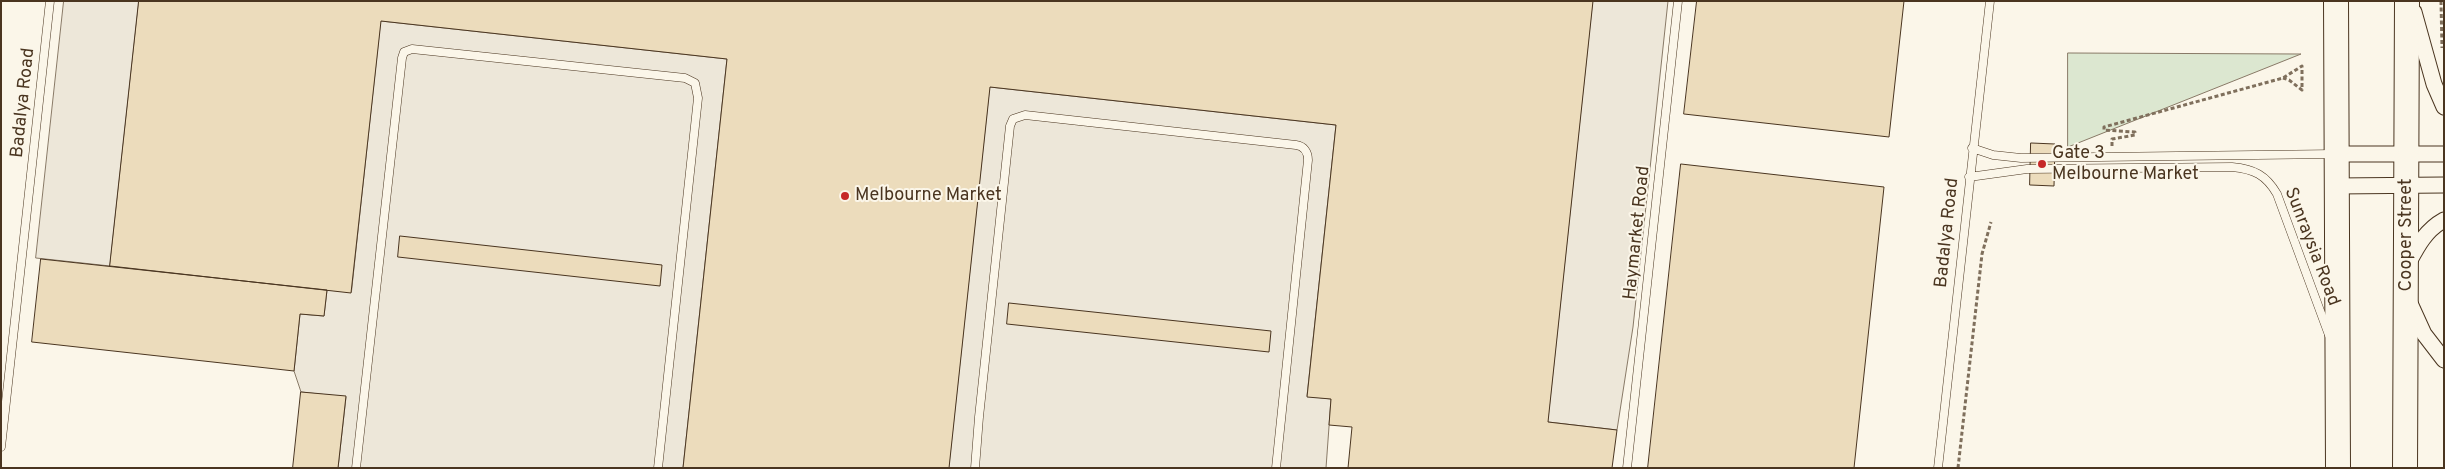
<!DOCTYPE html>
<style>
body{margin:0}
#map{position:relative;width:2445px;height:469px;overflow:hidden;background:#fbf6e9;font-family:Overpass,sans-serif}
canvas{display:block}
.frame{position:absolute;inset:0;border:2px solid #4a3520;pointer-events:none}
</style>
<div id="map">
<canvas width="2445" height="469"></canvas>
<div class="frame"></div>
</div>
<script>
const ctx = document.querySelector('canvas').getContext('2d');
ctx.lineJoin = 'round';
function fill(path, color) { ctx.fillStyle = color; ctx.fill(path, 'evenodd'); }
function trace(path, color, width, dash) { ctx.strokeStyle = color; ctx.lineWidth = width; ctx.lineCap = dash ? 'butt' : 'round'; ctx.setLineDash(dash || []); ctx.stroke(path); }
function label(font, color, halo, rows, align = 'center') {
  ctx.font = font + ' Overpass,sans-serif'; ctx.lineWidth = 4; ctx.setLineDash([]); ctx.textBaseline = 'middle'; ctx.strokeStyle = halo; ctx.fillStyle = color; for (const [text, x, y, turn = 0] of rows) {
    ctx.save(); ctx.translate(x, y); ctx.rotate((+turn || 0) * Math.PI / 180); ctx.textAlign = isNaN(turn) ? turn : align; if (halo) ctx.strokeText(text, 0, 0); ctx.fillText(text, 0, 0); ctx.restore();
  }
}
const green = new Path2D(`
 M2068,53L2301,54L2068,147Z`);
const parking = new Path2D(`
 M64,1H139L110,266L36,258Z
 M1593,1H1668L1633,327L1617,430L1548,422Z
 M381,21L727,59L683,468H338L346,397L301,392L294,371L300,314L324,316L327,290L351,292Z
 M990,87L1336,125L1307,396L1331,399L1326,468H949Z`);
const building = new Path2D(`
 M139,1H1593L1548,422L1617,430L1612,468H1348L1352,427L1329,425L1331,399L1307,397L1336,125L990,87L949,468H683L727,59L381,21L351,293L110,266Z
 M1697,1H1904L1889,137L1684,114Z
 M2031,143L2055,144L2054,186L2030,185Z
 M1681,164L1884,187L1854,468H1648Z
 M400,236L662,265L660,286L398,257Z
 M41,259L327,290L324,316L300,314L294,371L32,342Z
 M1009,303L1271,331L1269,352L1007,324Z
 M301,392L346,396L338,468H293Z`);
const path = new Path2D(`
 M2441,1L2442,48
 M2112,146V139L2135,135V132L2104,130V127L2283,78L2302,66V90L2289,80L2283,78
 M1958,468L1982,254L1991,222`);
const service = new Path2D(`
 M1972,148L1993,155L2021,158L2334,154
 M1969,177L2027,169L2232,167C2254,169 2266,175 2277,194L2329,335
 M1,447L50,1
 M356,468L402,58L404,52L412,49L685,78L695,83L698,98L658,468
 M975,468L979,417L1010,126L1013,119L1025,115L1296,145C1304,146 1308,152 1308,160L1276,468
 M1627,468L1678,1
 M1938,468L1990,1`);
const minor = new Path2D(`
 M2414,12L2434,84L2444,107
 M2335,154H2444
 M2336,186L2444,185
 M2409,262C2418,245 2426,230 2444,220
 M2409,301L2424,334L2444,360`);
const primary = new Path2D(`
 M2336,1L2338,468
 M2405,468L2407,1`);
const markers = [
 [2042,164,5,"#c62828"],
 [845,196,5,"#c62828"]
];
const streetNames = [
 ["Badalya Road",24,103,-84],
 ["Haymarket Road",1638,233,-84],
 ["Badalya Road",1948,233,-84],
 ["Cooper Street",2407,235,-90],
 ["Sunraysia Road",2311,247,69]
];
const poiNames = [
 ["Gate 3",2052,154],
 ["Melbourne Market",2052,175],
 ["Melbourne Market",855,196]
];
fill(green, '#dce7d0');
trace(green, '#887966', 1);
fill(parking, '#ede7d9');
trace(parking, '#887966', 1);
fill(building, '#ecdcbc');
trace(building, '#4a3520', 1);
trace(service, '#4a3520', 9);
trace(minor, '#4a3520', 17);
trace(primary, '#4a3520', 26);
trace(path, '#7f6f5c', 3, [4, 2.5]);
trace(service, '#fbf6e9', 8);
trace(minor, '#fbf6e9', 15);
trace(primary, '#fbf6e9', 24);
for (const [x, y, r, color] of markers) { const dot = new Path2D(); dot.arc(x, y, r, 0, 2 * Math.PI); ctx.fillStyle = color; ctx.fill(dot); trace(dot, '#fbf6e9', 2); }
label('18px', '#4a3520', '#fbf6e9', streetNames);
label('18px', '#4a3520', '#fbf6e9', poiNames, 'left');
</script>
